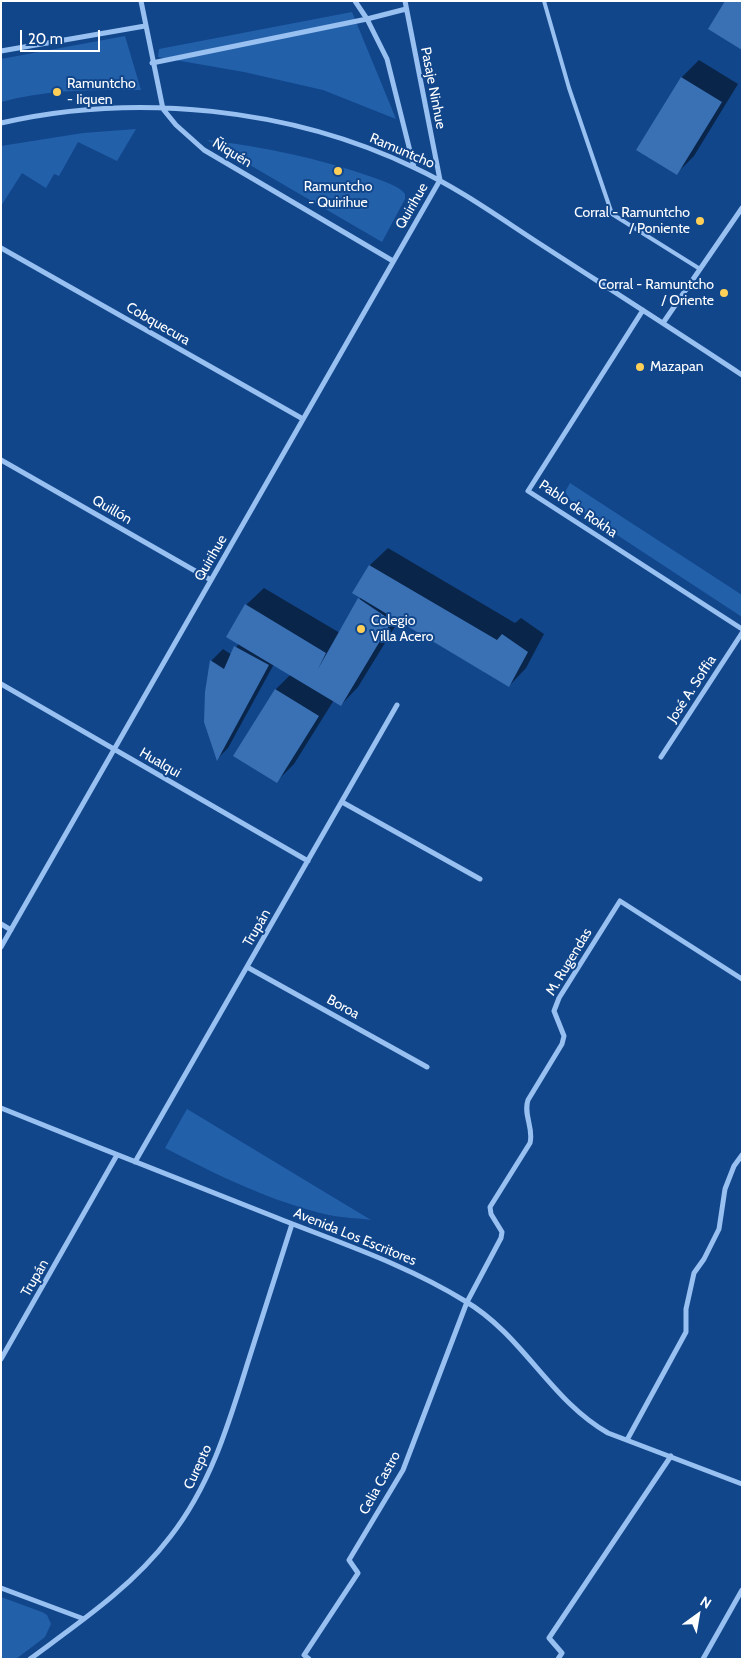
<!DOCTYPE html>
<meta charset="utf-8">
<style>
body{margin:0}
#map{position:relative;width:743px;height:1660px;overflow:hidden;background:#12468b;font-family:Cabin,sans-serif}
canvas{display:block}
.frame{position:absolute;inset:0;border:2px solid #fff;pointer-events:none}
.north{position:absolute;left:673px;top:1590px;width:50px;height:50px;-webkit-text-stroke:4px #12468b;paint-order:stroke;rotate:32deg;font-size:14px;font-weight:700;line-height:20px;text-align:center;color:#fff}
.north::after{content:'';display:block;margin:auto;width:18px;height:22px;background:#fff;clip-path:polygon(50% 0,100% 100%,50% 72%,0 100%)}
.scale{position:absolute;left:20px;top:30px;width:80px;height:22px;box-sizing:border-box;border:2px solid #fff;border-top:0;padding-left:6px;font-size:15px;line-height:18px;white-space:nowrap;color:#fff;-webkit-text-stroke:4px #12468b;paint-order:stroke}
</style>
<div id="map">
<canvas width="743" height="1660"></canvas>
<div class="frame"></div>
<div class="north">N</div>
<div class="scale">20 m</div>
</div>
<script>
const ctx = document.querySelector('canvas').getContext('2d');
ctx.lineJoin = 'round';
function fill(path, color) { ctx.fillStyle = color; ctx.fill(path, 'evenodd'); }
function trace(path, color, width, dash) { ctx.strokeStyle = color; ctx.lineWidth = width; ctx.lineCap = dash ? 'butt' : 'round'; ctx.setLineDash(dash || []); ctx.stroke(path); }
function label(font, color, halo, rows, align = 'center') {
  ctx.font = font + ' Cabin,sans-serif'; ctx.lineWidth = 4; ctx.setLineDash([]); ctx.textBaseline = 'middle'; ctx.strokeStyle = halo; ctx.fillStyle = color; for (const [text, x, y, turn = 0] of rows) {
    ctx.save(); ctx.translate(x, y); ctx.rotate((+turn || 0) * Math.PI / 180); ctx.textAlign = isNaN(turn) ? turn : align; if (halo) ctx.strokeText(text, 0, 0); ctx.fillText(text, 0, 0); ctx.restore();
  }
}
const green = new Path2D(`
 M352,12L396,119L323,90L244,72L158,57L159,49Z
 M125,36L141,90C94,90 48,89 1,102V59Z
 M136,129L117,161L78,142L59,176L54,174L46,188L22,173L1,206V146L83,133Z
 M207,140C264,147 318,158 372,177C382,181 398,185 405,194V199L382,242Z
 M570,483L742,595V617L576,508L565,492Z
 M187,1109L371,1220C358,1218 343,1218 329,1215C272,1202 217,1175 165,1148Z
 M1,1597L42,1612L47,1615L51,1624L45,1637L16,1659H1Z`);
const shadow = new Path2D(`
 M699,60L738,84L694,156L677,173L637,150L682,77Z
 M388,548L515,623L521,618L544,634L526,668L509,686L399,620L358,687L341,705L334,700L294,764L276,782L235,756L276,689L291,674L274,664L228,748L217,759L211,661L223,649L232,655L239,643L246,605L264,588L340,633L361,597L354,593L370,565Z`);
const building = new Path2D(`
 M725,1H742V50L708,29Z
 M681,77L722,102L677,175L636,150Z
 M369,565L497,640L502,634L528,652L509,687L352,593Z
 M358,598L392,621L341,706L226,637L245,604L326,653L318,669Z
 M234,646L269,665L217,761L204,722L205,692L210,660L224,669Z
 M275,689L319,716L277,783L233,756Z`);
const service = new Path2D(`
 M544,1L569,88L612,214L700,269`);
const minor = new Path2D(`
 M141,1L163,109L176,125L204,150L393,261
 M355,1L367,19L387,59L414,167
 M405,1L440,180
 M1,51L145,26
 M152,63L367,19L406,9
 M1,123C136,92 291,108 415,168C458,188 497,216 537,242C605,286 674,330 742,375
 M1,248L303,419
 M643,310L528,491L742,629
 M663,323L742,208
 M1,460L211,580
 M1,684L308,861
 M661,757L742,633
 M342,802L480,879
 M1,924L11,930
 M1,947L440,180
 M247,967L427,1067
 M1,1108C92,1145 184,1181 275,1217C340,1243 405,1264 465,1301C524,1336 549,1399 608,1433L742,1484
 M135,1162L397,705
 M1,1359L117,1155
 M627,1440L686,1332V1309L694,1273L704,1259L719,1229L725,1189L734,1166L742,1155
 M1,1588L84,1619
 M30,1659C80,1622 132,1587 170,1537C210,1486 228,1426 247,1365C262,1318 277,1271 292,1224
 M309,1659L304,1655L358,1573L349,1560L403,1470L467,1302L501,1238L502,1232L491,1214L490,1207L530,1143C534,1128 523,1115 528,1100L562,1044L564,1036L554,1011L559,998L620,901L742,979
 M558,1659L562,1653L549,1638L671,1456
 M703,1659L742,1590`);
const markers = [
 [57,92,5,"#ffcf58"],
 [338,171,5,"#ffcf58"],
 [700,221,5,"#ffcf58"],
 [724,293,5,"#ffcf58"],
 [640,367,5,"#ffcf58"],
 [361,629,5,"#ffcf58"]
];
const poiNames = [
 ["Ramuntcho",67,84],
 ["- Iiquen",67,100],
 ["Ramuntcho",338,187,"center"],
 ["- Quirihue",338,203,"center"],
 ["Corral - Ramuntcho",690,213,"right"],
 ["/ Poniente",690,229,"right"],
 ["Corral - Ramuntcho",714,285,"right"],
 ["/ Oriente",714,301,"right"],
 ["Mazapan",650,367],
 ["Colegio",371,621],
 ["Villa Acero",371,637]
];
const streetNames = [
 ["Pasaje Ninhue",433,88,79],
 ["Ramuntcho",402,151,23],
 ["Ñiquén",232,153,31],
 ["Quirihue",412,206,-60],
 ["Cobquecura",158,324,30],
 ["Pablo de Rokha",578,509,34],
 ["Quillón",112,510,30],
 ["Quirihue",211,558,-60],
 ["José A. Soffia",692,689,-57],
 ["Hualqui",160,763,30],
 ["Trupán",257,928,-60],
 ["M. Rugendas",569,962,-59],
 ["Boroa",343,1007,29],
 ["Avenida Los Escritores",355,1237,22],
 ["Trupán",35,1278,-60],
 ["Curepto",198,1467,-65],
 ["Celia Castro",380,1483,-61]
];
fill(green, '#2360aa');
fill(shadow, '#0007');
fill(building, '#3a70b4');
trace(service, '#98c0f1', 4);
trace(minor, '#98c0f1', 5);
for (const [x, y, r, color] of markers) { const dot = new Path2D(); dot.arc(x, y, r, 0, 2 * Math.PI); ctx.fillStyle = color; ctx.fill(dot); trace(dot, '#12468b', 2); }
label('14px', '#fff', '#12468b', poiNames, 'left');
label('14px', '#fff', '#12468b', streetNames);
</script>
